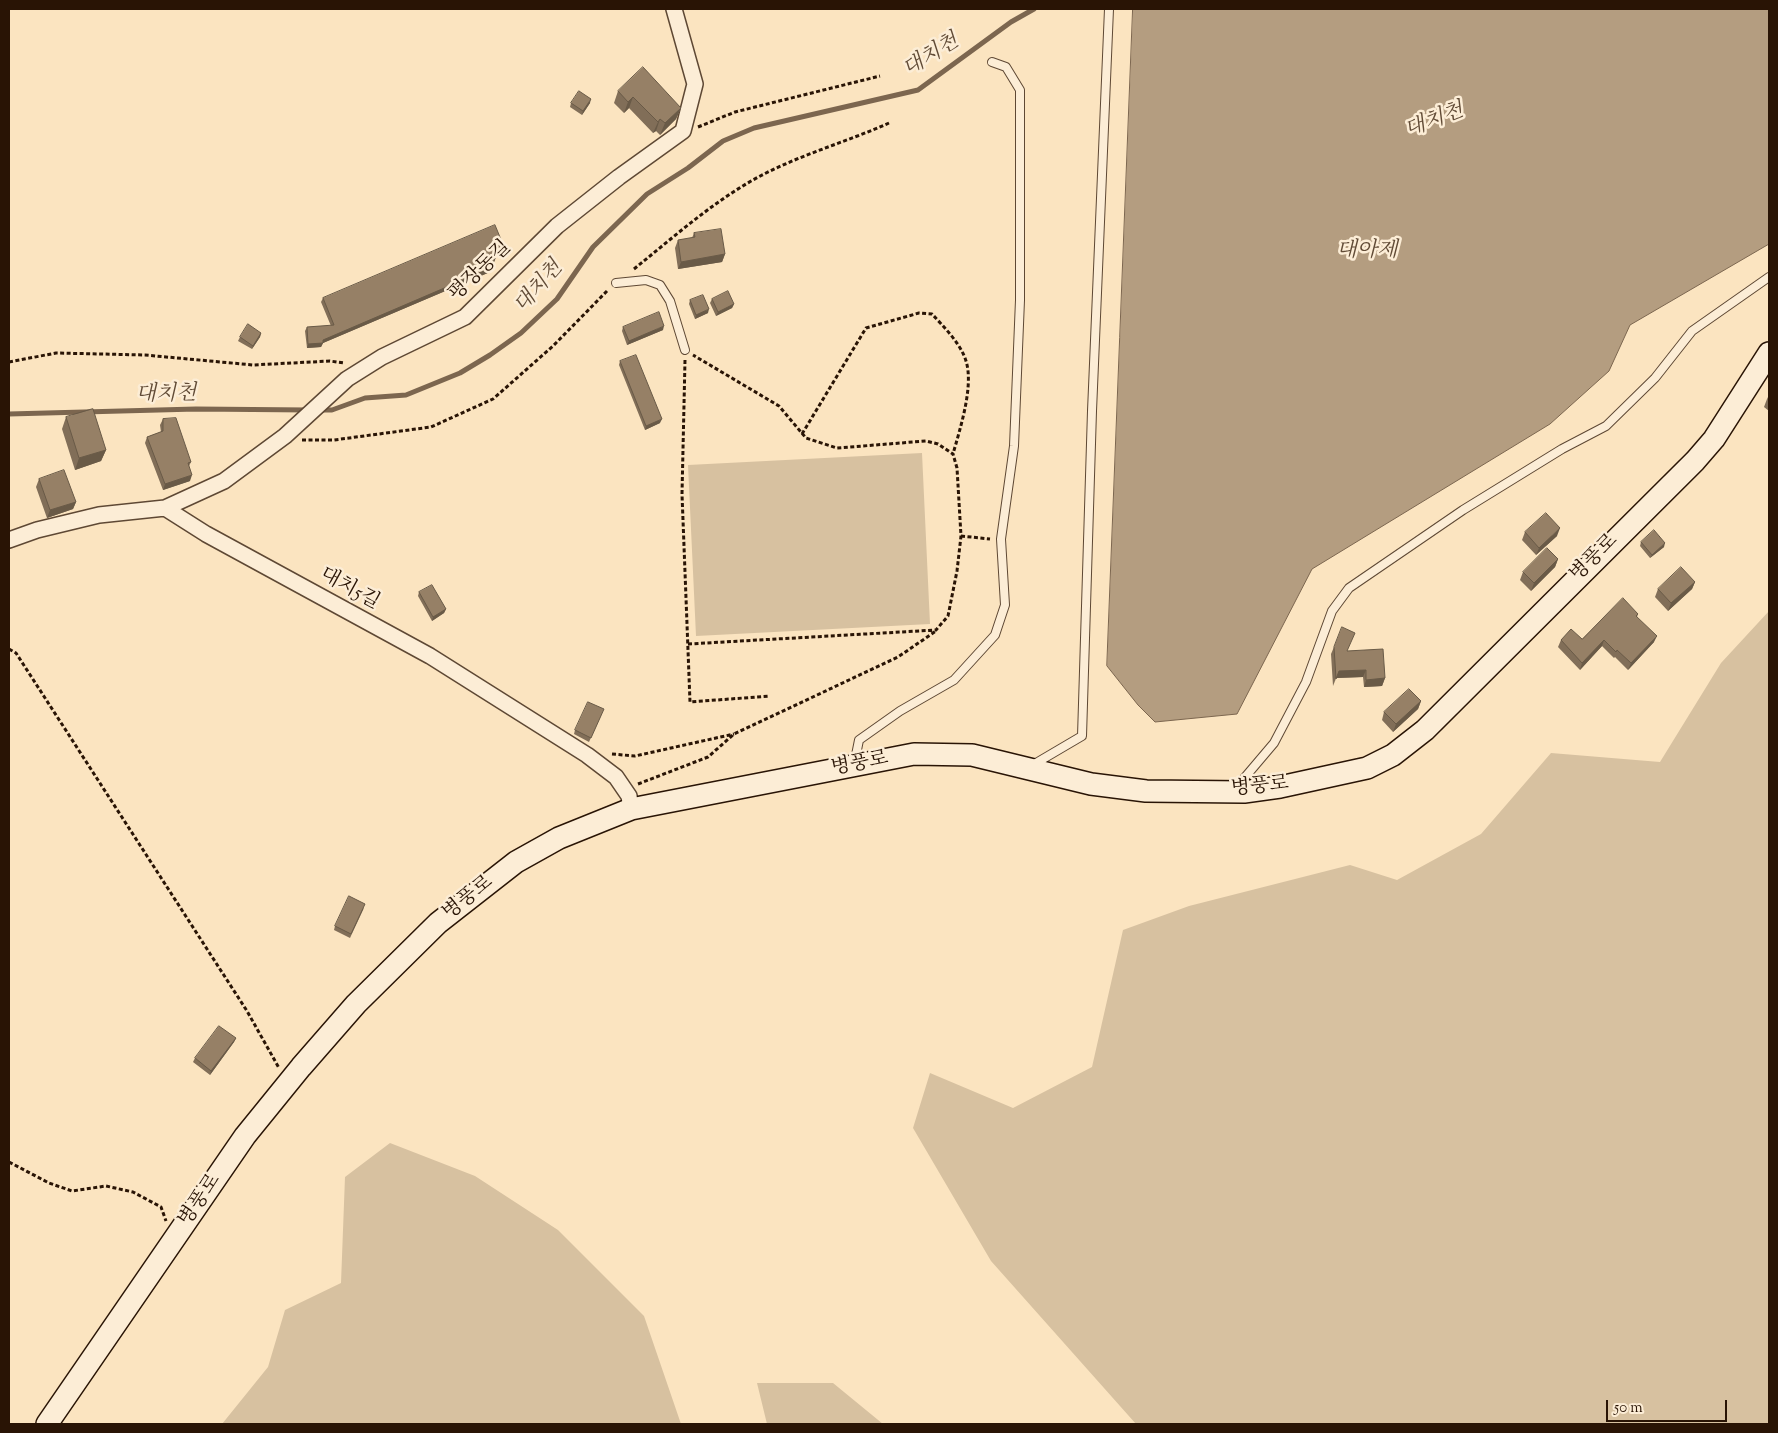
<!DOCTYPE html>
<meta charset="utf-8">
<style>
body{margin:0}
#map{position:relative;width:1778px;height:1433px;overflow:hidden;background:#fbe4c0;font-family:"Sorts Mill Goudy",serif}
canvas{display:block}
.frame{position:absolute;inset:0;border:10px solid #291405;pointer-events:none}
.scale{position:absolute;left:1606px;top:1400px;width:121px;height:22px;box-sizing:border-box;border:2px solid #291405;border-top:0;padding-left:6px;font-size:15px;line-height:18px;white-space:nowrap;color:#291405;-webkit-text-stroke:4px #fcedd6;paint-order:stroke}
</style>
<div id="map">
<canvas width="1778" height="1433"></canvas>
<div class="frame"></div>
<div class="scale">50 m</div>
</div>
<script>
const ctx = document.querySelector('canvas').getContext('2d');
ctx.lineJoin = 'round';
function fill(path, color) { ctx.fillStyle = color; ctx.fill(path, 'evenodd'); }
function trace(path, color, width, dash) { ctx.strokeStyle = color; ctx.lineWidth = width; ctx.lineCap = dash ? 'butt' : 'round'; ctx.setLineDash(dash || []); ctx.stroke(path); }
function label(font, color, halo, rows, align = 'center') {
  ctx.font = font + ' "Sorts Mill Goudy","Noto Serif KR",serif'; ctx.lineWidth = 5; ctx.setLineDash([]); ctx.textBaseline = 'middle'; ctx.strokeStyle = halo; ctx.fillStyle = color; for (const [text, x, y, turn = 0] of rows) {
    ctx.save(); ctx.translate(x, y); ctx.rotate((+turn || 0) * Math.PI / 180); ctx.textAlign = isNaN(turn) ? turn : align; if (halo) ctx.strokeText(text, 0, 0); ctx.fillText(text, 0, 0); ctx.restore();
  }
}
const green = new Path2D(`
 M922,453L930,624L696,636L688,465Z
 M1769,611V1424H1136L991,1261L913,1128L930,1073L1013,1108L1092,1067L1123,930L1189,906L1350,865L1397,880L1481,834L1551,753L1660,762L1721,663Z
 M390,1143L475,1176L558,1230L644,1316L681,1424H222L268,1367L285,1310L341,1283L345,1177Z
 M757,1383H833L883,1424H767Z`);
const water = new Path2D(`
 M1133,9H1769V244L1630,325L1609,371L1550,424L1312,569L1237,714L1155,722L1138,705L1107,666Z`);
const stream = new Path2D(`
 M320,410H332L365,398L406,395L460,373L490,355L521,333L557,299L593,247L647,194L688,168L723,141L754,128L918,90L1011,22L1034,9
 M9,414L196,409L309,410`);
const path = new Path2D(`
 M698,127L735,112L880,76
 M634,269C670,240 706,208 746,184C791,157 842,144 889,123
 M685,360L682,494L690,702L770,696
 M9,362L56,353L145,355L253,365L330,361L344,363
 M802,434L866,328L919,313L932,314C944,327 961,344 966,361C974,386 960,429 953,454
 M302,440H334L431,427L493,399L553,346L608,290
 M961,536L990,539
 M688,644L936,630L948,616L957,571L961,536L957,468L953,454L938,444L926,441L837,448L806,438L779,406L693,355
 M9,649L16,653L247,1011L279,1068
 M612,754L635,756L734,734
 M638,784L708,757L734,734L898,657L936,631
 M9,1162L49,1183L72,1191L106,1186L133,1192L161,1207L166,1221`);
const service = new Path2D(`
 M616,283L646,280L660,285L670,301L685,350
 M854,765L859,740L900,711L954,680L995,635L1005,605L1001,539L1014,446L1020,300V90L1006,67L992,62
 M1031,766L1082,736L1092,411L1109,9
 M1235,789L1274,743L1306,682L1332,611L1349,588L1463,510L1562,449L1606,426L1655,378L1692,331L1769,277`);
const minor = new Path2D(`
 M165,508L224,481L285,436L347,379L382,357L465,317L557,226L619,177L683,131L695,84L674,9
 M9,540L37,530L99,515L165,508L206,534L430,656L587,755L616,777L629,796L631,809`);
const secondary = new Path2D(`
 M47,1424L245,1136L301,1067L356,1004L438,923L516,862L559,838L631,809L914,754L972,755L1091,784L1146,791L1244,792L1280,787L1367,768L1393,755L1425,730L1695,461L1714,439L1769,353`);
const wall = new Path2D(`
 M618,91L681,108L676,119L660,135L656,131L653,133L629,108L624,113L614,103Z
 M571,103H590L582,115L570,107Z
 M694,233L725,254L722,262L678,269L675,248L678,240L692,238Z
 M490,272L323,343L321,347L307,348L305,331L307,327L331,326L321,302L323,298Z
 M712,299L734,304L732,308L716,316L710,303Z
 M690,300L708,313L695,319L689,304Z
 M623,327L663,330L627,345L622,331Z
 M261,333L260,337L252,349L238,341L240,337Z
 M620,361L660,423L645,430L619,365Z
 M1769,395V411L1764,407L1767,399Z
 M66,417L106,450L101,461L75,470L62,429Z
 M163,419L191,462L189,466L190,481L163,490L145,443L147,437L161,432L160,425Z
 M39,479L76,502L73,509L47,518L36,487Z
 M1525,532L1557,536L1536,555L1522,540Z
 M1641,542L1664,547L1650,558L1640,546Z
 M1558,559L1555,567L1531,591L1520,580L1523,572Z
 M1695,582L1692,589L1668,611L1655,597L1658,589Z
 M419,592L446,609L444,613L432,621L418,596Z
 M1638,614L1637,617L1654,642L1628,670L1615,657L1614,658L1602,646L1580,670L1558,647L1561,640L1582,639Z
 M1334,647L1347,651L1385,678L1382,686L1364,687L1363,677L1336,678L1333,686L1331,654Z
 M1421,701L1418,709L1393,732L1382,720L1384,712Z
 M602,713L589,742L574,734L575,730Z
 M364,908L350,938L334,930L335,926Z
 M236,1038L234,1042L210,1075L193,1062L195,1058Z`);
const shadedWall = new Path2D(`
 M633,97L629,108L624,113L628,102Z
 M591,99L590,103L582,115L583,111Z
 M681,108L676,119L660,135L665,123Z
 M660,119L656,131L653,133L658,122Z
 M502,242L490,272L323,343L321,347L307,348L308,344L323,340Z
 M725,254L722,262L678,269L681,262Z
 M734,304L732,308L716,316L718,312Z
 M709,309L708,313L695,319L696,315Z
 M664,326L663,330L627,345L629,341Z
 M261,333L260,337L252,349L253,346Z
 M662,419L660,423L645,430L646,426Z
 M106,450L101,461L75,470L79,458Z
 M192,475L190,481L163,490L165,484Z
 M76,502L73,509L47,518L50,510Z
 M1560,528L1557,536L1536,555L1539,548Z
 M1665,543L1664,547L1650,558L1652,555Z
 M1558,559L1555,567L1531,591L1534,583Z
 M1695,582L1692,589L1668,611L1671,603Z
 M446,609L444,613L432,621L433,617Z
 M1657,636L1654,642L1628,670L1631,663Z
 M1604,640L1602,646L1580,670L1582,663Z
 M1366,670L1363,677L1336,678L1333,686L1339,671Z
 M1385,678L1382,686L1364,687L1366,680Z
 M1421,701L1418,709L1393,732L1396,724Z
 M236,1038L234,1042L210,1075L211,1071Z`);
const building = new Path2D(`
 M643,67L681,108L665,123L660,119L658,122L633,97L628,102L618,91Z
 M579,91L591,99L583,111L571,103Z
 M495,225L502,242L491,268L323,340V343L308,344L307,327L334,325L323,298Z
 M721,229L725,254L681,262L678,240L695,237L694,233Z
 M728,291L734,304L718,312L712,299Z
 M703,295L709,309L696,315L690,300Z
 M659,312L664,326L629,341L623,327Z
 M248,324L261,333L253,346L240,337Z
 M636,355L662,419L646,426L620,361Z
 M93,409L106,450L79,458L66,417Z
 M176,418L191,462L188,463L192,475L165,484L147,437L163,431V419Z
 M64,470L76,502L50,510L39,479Z
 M1546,513L1560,528L1539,548L1525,532Z
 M1654,530L1665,543L1652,555L1641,542Z
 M1547,548L1558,559L1534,583L1523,572Z
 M1681,567L1695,582L1671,603L1658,589Z
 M432,585L446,609L433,617L419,592Z
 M1623,598L1638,614L1636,616L1657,636L1631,663L1617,650L1616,652L1604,640L1582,663L1561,640L1571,629L1582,639Z
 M1342,627L1355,633L1347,651L1383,649L1385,678L1366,680V670L1339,671L1336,679L1334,647Z
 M1409,689L1421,701L1396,724L1384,712Z
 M588,702L604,709L591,738L575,730Z
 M349,896L365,904L351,934L335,926Z
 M219,1026L236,1038L211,1071L195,1058Z`);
const streetNames = [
 ["평장동길",481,272,-44],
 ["병풍로",1595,559,-45],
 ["대치5길",349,590,29],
 ["병풍로",860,765,-11],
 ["병풍로",1260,788,-6],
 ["병풍로",469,899,-39],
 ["병풍로",201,1201,-56]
];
const waterNames = [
 ["대치천",932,57,-32],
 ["대치천",1435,122,-21],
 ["대아제",1367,252],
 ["대치천",540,288,-49],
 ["대치천",166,396,-1]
];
fill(green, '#d7c1a0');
fill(water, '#b49d80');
trace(water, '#7c664f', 1);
trace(stream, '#7c664f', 5);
trace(service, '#5e4834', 10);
trace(minor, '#5e4834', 18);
trace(secondary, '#291405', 24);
trace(path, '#291405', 3, [4, 2.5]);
trace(service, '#fcedd6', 8);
trace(minor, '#fcedd6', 15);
trace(secondary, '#fcedd6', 21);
fill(wall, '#816e58');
fill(shadedWall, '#695a47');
fill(building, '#968066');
trace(building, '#695a47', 1);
label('20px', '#291405', '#fcedd6', streetNames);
label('italic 21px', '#614b36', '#fcedd6', waterNames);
</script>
